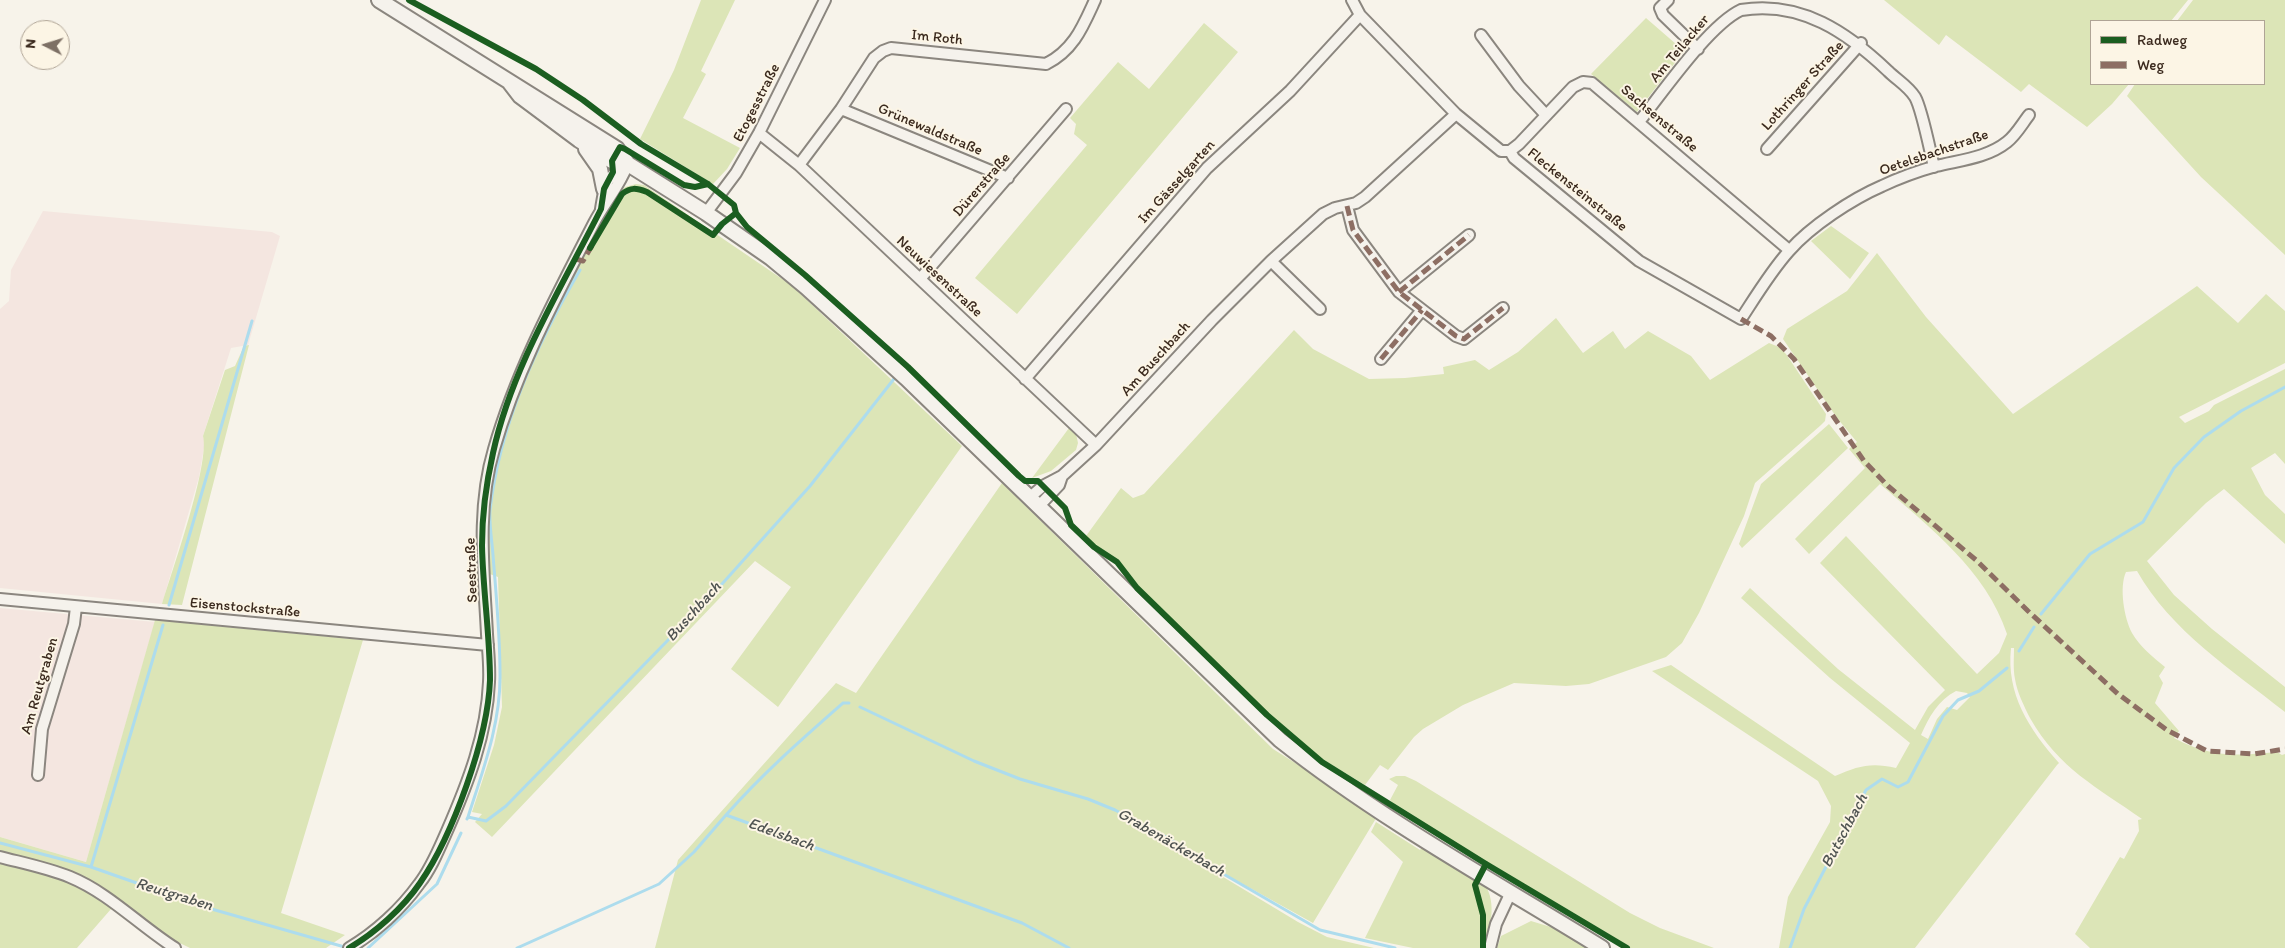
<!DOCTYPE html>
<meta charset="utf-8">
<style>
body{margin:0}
#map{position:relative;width:2285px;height:948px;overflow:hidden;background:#f7f3ea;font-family:Itim,sans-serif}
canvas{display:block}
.legend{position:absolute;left:2090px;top:20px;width:175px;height:65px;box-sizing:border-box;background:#fcf5e5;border:1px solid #afa495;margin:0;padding:6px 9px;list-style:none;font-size:15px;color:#3b2a1e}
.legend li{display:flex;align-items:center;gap:10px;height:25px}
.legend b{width:25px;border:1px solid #afa495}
.north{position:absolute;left:20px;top:20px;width:50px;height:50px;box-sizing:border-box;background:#fcf5e5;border:1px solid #afa495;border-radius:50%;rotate:275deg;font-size:14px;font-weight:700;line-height:20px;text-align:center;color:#3b2a1e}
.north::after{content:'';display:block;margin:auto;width:18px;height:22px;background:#7d7065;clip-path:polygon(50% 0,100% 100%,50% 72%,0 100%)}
</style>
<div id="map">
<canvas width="2285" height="948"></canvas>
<ul class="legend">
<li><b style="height:6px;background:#1b5e20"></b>Radweg</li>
<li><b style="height:6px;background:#8d6e63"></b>Weg</li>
</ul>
<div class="north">N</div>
</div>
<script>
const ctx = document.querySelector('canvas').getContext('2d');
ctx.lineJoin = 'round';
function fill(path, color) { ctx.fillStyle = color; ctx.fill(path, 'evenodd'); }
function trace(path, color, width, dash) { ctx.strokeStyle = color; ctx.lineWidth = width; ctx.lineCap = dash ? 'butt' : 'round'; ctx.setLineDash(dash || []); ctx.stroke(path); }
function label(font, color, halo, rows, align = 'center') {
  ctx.font = font + ' Itim,sans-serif'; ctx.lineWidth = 4; ctx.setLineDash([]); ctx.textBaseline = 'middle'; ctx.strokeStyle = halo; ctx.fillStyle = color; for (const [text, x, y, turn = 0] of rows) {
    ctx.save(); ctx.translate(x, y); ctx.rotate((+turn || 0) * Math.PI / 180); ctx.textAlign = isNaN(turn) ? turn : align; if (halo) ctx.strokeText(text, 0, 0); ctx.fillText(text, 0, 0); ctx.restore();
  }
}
const built = new Path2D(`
 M43,211L272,232L280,236L248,345L231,348L203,436L205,442L199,477L162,604L0,588V309L9,301L11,270Z
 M0,608L155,622L86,862L0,837Z`);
const green = new Path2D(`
 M701,0H735L701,71L706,74L683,118L740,148L727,169L713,184L640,139L674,70Z
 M1884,0H2188L2171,21H2091V84H2129L2112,104L2087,127L2029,84L2021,92L1946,35L1939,45Z
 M2193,0H2285V255L2201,177L2127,96L2135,84H2264V21H2177Z
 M1646,18L1684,51L1637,112L1591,74Z
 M1204,23L1238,52L1017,314L975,278L1087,145L1074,134L1076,124L1070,118L1118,62L1149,89Z
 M636,184L644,185L791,285L962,446L778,707L731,669L791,587L755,561L492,837L475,822L482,814L472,812L494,745L502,707L498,577L487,573L485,543L490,484L499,442L525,368L615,198L625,187Z
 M1831,226L1869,253L1850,279L1811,241Z
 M1877,253L1926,317L2013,414L2197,286L2238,323L2266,294L2285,311V363L2179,417L2185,423L2209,411L2214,405L2285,369V464L2275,453L2251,468L2265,495L2285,514V544L2224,489L2206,503L2147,561L2174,595L2212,629L2285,687V712C2232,670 2171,631 2137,571L2126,572C2119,587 2124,618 2132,633C2140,647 2153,657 2165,667L2159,676L2163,683L2155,703L2179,731L2174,738C2212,758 2235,756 2277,752L2282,755L2285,754V948H2090L2075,934L2120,857L2124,859L2139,831L2138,820L2142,819C2097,787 2059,769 2030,718C2024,706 2017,692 2015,679C2013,669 2014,658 2014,648H2011C2006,694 2029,729 2059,763L2057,765L1915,948H1779L1788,897L1830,822L1831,806L1818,781L1652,671L1671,665L1835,776C1858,766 1871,762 1896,768L1910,743L1830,678L1741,598L1750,588L1838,669L1915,730L1928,707L1945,690L1820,563L1846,536L1977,674L1999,653L2007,634C1986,570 1929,527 1880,484L1809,554L1795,539L1865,468L1849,449L1857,442L1837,418L1783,339L1787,329L1847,291ZM1956,691L1967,693L1970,697L1957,710L1947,707L1937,719L1928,739L1921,735C1929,717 1938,700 1956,691Z
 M1556,318L1583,353L1613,331L1625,349L1648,331L1691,356L1710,380L1769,343L1779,347L1786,354L1826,414L1825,421L1821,425L1755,483L1744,516L1699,613L1682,643L1666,657L1589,684L1566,686L1514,683L1463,705L1423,729L1414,737L1388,770L1380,765L1365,785L1322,759L1262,709L1140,590L1120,563L1094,545L1086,536L1121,488L1133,498L1144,494L1294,330L1313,349L1369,379L1405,378L1444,374L1443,367L1475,360L1489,370L1518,352Z
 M249,345L182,605L162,604C172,571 210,464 203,436L225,370L235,366L244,346Z
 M1829,424L1848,448L1742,548L1739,544L1761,484Z
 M1069,428L1076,434L1078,443L1076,450L1051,471L1032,478Z
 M1002,483L1273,749L1378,815L1313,923L1140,827L1298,922L1327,937L1374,948H655L678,860L836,683L856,693Z
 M155,620L363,640L281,913L345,935L326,948H190L153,930L118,901L77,948H0V837L86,862Z
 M1396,776H1405L1416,781L1630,913L1660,928L1714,948H1626L1394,805L1390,800L1398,785L1389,779Z
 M1376,822L1420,850L1424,844L1476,876L1473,885L1479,903L1481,918V948H1413L1365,938L1403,862L1371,832Z
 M1479,878C1497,894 1492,920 1487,940H1484C1485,931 1485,923 1484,914C1483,903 1473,889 1479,878Z
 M1531,921L1554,928L1586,948H1497L1501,936Z`);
const stream = new Path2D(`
 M169,605L252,321
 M2041,614L2090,554L2143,522L2174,468L2204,437L2241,411L2285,387
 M2019,651L2034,627
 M860,707L974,761L1020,779L1088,799L1115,810L1170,839L1220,872L1320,930L1395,948
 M726,815C762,774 802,739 843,703H849
 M468,817C483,770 501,723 500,673C500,634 496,594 493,555C492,541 489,524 490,510C500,423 537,344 580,270
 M467,819L468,817L486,821L506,806L713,594L810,486L897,375
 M0,843L91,867L208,908L348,948
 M91,867L163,625
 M368,948L437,884L461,833
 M517,948L659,884L694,852L726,815L1022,923L1069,948
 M1790,948L1804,909L1866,790L1882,779L1898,787L1908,782L1943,716L1958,700L1979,691L2007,668`);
const street = new Path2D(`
 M1352,0L1360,15L1456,114L1501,151H1510L1514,158L1639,261L1741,319C1756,296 1771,271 1789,251C1811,226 1852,199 1882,186C1899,178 1918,171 1936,166C1960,160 1987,158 2007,142C2016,135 2022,124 2029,115
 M1668,0L1660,8L1663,15L1698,49
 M1481,35L1519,86L1546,115
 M841,109L1008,178
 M1639,122C1663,92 1709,25 1741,10C1801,0 1848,33 1888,71C1897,80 1908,86 1915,97C1922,109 1930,151 1934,167
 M759,133L799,165L1096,445
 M1767,149L1861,43
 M1510,151L1519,144L1573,87L1583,82L1592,83L1789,250
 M799,165L841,109L874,58L883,51L891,48L1046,64C1074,50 1083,26 1095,0
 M1347,206L1353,230L1399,292L1456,336L1464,339L1503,308
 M601,209C605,184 605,177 628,164
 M706,213L736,173L759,133L825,0
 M1271,261L1320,309
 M920,279L1066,109
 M1399,292L1469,235
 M1381,359L1422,310
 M1025,379L1207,168L1290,91L1360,15
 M1029,498L1043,486L1062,476L1096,445L1212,320L1271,261L1323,214L1335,208L1356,203L1365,197L1456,114
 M1038,507L1059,485L1062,476
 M0,599L488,645
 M38,775L42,729L74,624L76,607
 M0,857C23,863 48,868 70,877C109,893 140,926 175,948
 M349,948C375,933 401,909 419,884C431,869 439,849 447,831C468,783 487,734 489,682C490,666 488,650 487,634C484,573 476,509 494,449C517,369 556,297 594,223C605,202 619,187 628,164
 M1490,948L1496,924L1511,892`);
const secondary = new Path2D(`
 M379,0L617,149L628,164
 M510,83L520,96L579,140L612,161L628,164L706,213L771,258L806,287L906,378L1280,740C1380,819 1493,881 1602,948
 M586,149L600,169L604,189`);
const quiet = new Path2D(`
 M1347,206L1353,230L1399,292L1456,336L1464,339L1503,308
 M576,259L583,261L593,244
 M1399,292L1469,235
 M1741,319L1771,336L1794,359L1864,461L1888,486L1976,560L2028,611L2118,694L2167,730L2207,751L2254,754L2285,749
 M1381,359L1422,310`);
const cycleway = new Path2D(`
 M409,0L536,69L583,100L641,144L708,184L734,205L736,213L747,227L805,275L908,367L1019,476L1025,481H1038L1065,508L1071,525L1094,547L1117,562L1137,588L1267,715L1322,762L1486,864L1627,948
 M590,248L622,194C631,187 636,188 647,192L713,235L722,224L736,213
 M349,948C375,933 403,908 420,883C453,835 488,738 490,680C490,636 483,591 482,546C482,515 486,484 493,453C512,366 562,287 601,209L604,189L613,172L612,161L620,147L625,149L684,185L695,187L708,184
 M1483,948V915L1475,885L1486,864`);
const streetNames = [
 ["Im Roth",937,38,6],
 ["Am Teilacker",1680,49,-50],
 ["Lothringer Straße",1803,86,-48],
 ["Etogesstraße",757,103,-63],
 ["Sachsenstraße",1659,119,40],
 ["Grünewaldstraße",930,130,23],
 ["Oetelsbachstraße",1934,153,-19],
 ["Im Gässelgarten",1177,182,-48],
 ["Dürerstraße",982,185,-49],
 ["Fleckensteinstraße",1577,190,39],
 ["Neuwiesenstraße",939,277,43],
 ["Am Buschbach",1156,359,-48],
 ["Seestraße",472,570,-92],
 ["Eisenstockstraße",245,608,5],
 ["Am Reutgraben",40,686,-74]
];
const waterNames = [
 ["Buschbach",694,612,-48],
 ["Butschbach",1845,831,-62],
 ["Edelsbach",781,835,20],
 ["Grabenäckerbach",1171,843,30],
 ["Reutgraben",174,895,17]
];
fill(built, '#f4e6e0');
fill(green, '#dce5b7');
trace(stream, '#addced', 3);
trace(street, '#8b867f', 14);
trace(secondary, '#8b867f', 18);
trace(street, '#f5f2ec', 10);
trace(secondary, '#f5f2ec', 14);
trace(quiet, '#8d6e63', 5, [10, 5]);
trace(cycleway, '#1b5e20', 6);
label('15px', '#3b2a1e', '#fcf5e5', streetNames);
label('italic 16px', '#505452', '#fcf5e5', waterNames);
</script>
